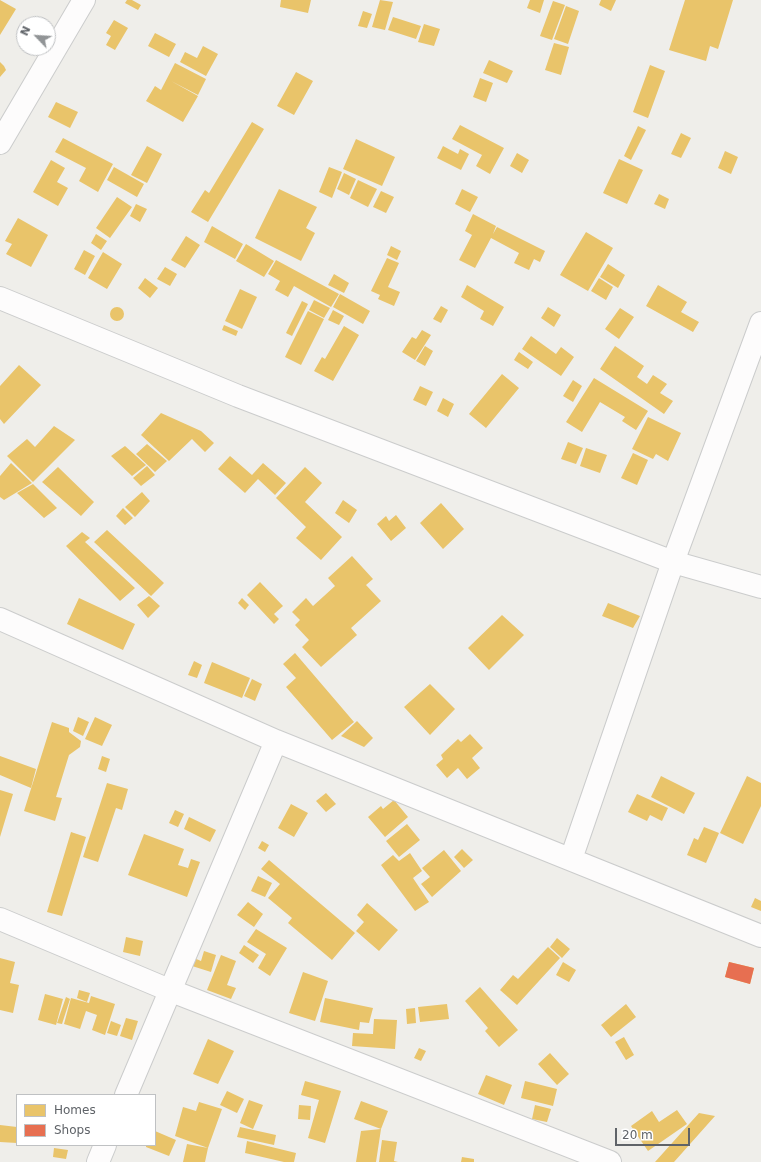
<!DOCTYPE html>
<style>
body{margin:0}
#map{position:relative;width:761px;height:1162px;overflow:hidden;background:#efeeea;font-family:"DejaVu Sans",sans-serif}
canvas{display:block}
.legend{position:absolute;left:16px;top:1094px;width:140px;height:52px;box-sizing:border-box;background:#fff;border:1px solid #bfc1c3;margin:0;padding:5px 7px;list-style:none;font-size:12px;color:#5f6368}
.legend li{display:flex;align-items:center;gap:8px;height:20px}
.legend b{width:20px;border:1px solid #bfc1c3}
.north{position:absolute;left:16px;top:16px;width:40px;height:40px;box-sizing:border-box;background:#fff;border:1px solid #bfc1c3;border-radius:50%;rotate:295deg;font-size:11px;font-weight:700;line-height:16px;text-align:center;color:#5f6368}
.north::after{content:'';display:block;margin:auto;width:14px;height:18px;background:#919496;clip-path:polygon(50% 0,100% 100%,50% 72%,0 100%)}
.scale{position:absolute;left:615px;top:1128px;width:75px;height:18px;box-sizing:border-box;border:2px solid #5f6368;border-top:0;padding-left:5px;font-size:12px;line-height:14px;white-space:nowrap;color:#5f6368;-webkit-text-stroke:3px #fff;paint-order:stroke}
</style>
<div id="map">
<canvas width="761" height="1162"></canvas>
<ul class="legend">
<li><b style="height:11px;background:#e9c46a"></b>Homes</li>
<li><b style="height:11px;background:#e76f51"></b>Shops</li>
</ul>
<div class="north">N</div>
<div class="scale">20 m</div>
</div>
<script>
const ctx = document.querySelector('canvas').getContext('2d');
ctx.lineJoin = 'round';
function fill(path, color) { ctx.fillStyle = color; ctx.fill(path, 'evenodd'); }
function trace(path, color, width, dash) { ctx.strokeStyle = color; ctx.lineWidth = width; ctx.lineCap = dash ? 'butt' : 'round'; ctx.setLineDash(dash || []); ctx.stroke(path); }
const homes = new Path2D(`
 M0,0L16,9L0,35Z
 M127,0H132L141,5L138,10L125,3Z
 M281,0H311L308,13L280,7Z
 M380,0L393,2L385,30L372,27Z
 M530,0H544L540,13L527,8Z
 M601,0H616L611,11L599,5Z
 M685,0H733L718,49L710,46L706,61L669,50Z
 M553,1L565,5L552,40L540,36Z
 M566,6L579,11L568,44L554,39Z
 M363,11L372,14L367,28L358,26Z
 M393,17L421,26L416,39L388,30Z
 M114,20L128,28L115,50L106,45L111,36L106,33Z
 M424,24L440,29L434,46L418,42Z
 M155,33L176,44L169,57L148,46Z
 M554,43L569,47L561,75L545,70Z
 M203,46L218,54L206,76L180,62L185,52L197,58Z
 M489,60L513,71L507,83L483,73Z
 M0,62L4,66L6,70L0,77Z
 M175,63L206,79L198,95L171,81L198,96L183,122L146,101L155,86L161,90Z
 M650,65L665,71L648,118L633,112Z
 M296,72L313,81L294,115L277,106Z
 M480,78L493,83L486,102L473,97Z
 M56,102L78,112L70,128L48,117Z
 M252,122L264,129L208,222L191,212L205,190L209,193Z
 M460,125L504,148L490,174L476,166L482,155L452,139Z
 M638,126L646,130L631,160L624,156Z
 M681,133L691,138L681,158L671,154Z
 M63,138L113,164L98,192L79,181L86,168L55,152Z
 M356,139L395,157L382,186L343,169Z
 M147,146L162,154L147,183L131,175Z
 M443,146L458,154L460,149L469,154L461,170L437,158Z
 M725,151L738,157L731,174L718,168Z
 M517,153L529,160L522,173L510,166Z
 M619,159L643,170L627,204L603,193Z
 M51,160L65,168L57,182L68,188L58,206L33,192Z
 M114,167L144,184L137,197L107,180Z
 M329,167L342,172L332,198L319,192Z
 M344,173L356,179L349,195L337,189Z
 M358,180L377,189L368,207L350,198Z
 M279,189L317,207L306,228L315,233L301,261L255,238Z
 M462,189L478,197L470,212L455,204Z
 M381,191L394,197L386,213L373,207Z
 M659,194L669,199L665,209L654,204Z
 M117,197L132,207L110,238L96,228Z
 M136,204L147,209L140,222L130,216Z
 M473,214L496,226L493,234L497,227L545,251L540,262L534,259L529,270L514,263L519,253L491,238L475,268L459,260L472,235L465,231Z
 M18,218L48,235L31,267L6,254L12,244L5,241Z
 M212,226L243,244L235,259L204,242Z
 M586,232L613,248L588,291L560,275Z
 M96,234L107,241L101,250L91,243Z
 M186,236L200,245L185,268L171,260Z
 M246,244L274,261L264,277L236,261Z
 M391,246L401,251L397,260L387,255Z
 M84,250L95,256L85,275L74,269Z
 M103,252L122,264L107,289L88,278Z
 M387,258L399,263L388,287L400,292L394,306L378,299L380,295L371,291Z
 M276,260L339,294L331,307L294,286L288,297L275,290L280,281L268,274Z
 M608,264L625,275L618,288L600,277Z
 M165,267L177,274L170,286L157,279Z
 M334,274L349,283L344,293L328,285Z
 M145,278L158,288L150,298L138,288Z
 M599,278L613,287L606,300L591,291Z
 M467,285L504,307L493,326L480,319L484,311L461,297Z
 M658,285L687,302L681,312L699,322L693,332L646,306Z
 M240,289L257,297L242,329L225,321Z
 M340,294L370,311L363,324L333,307Z
 M314,300L330,308L324,318L309,310Z
 M302,301L308,304L292,336L286,333Z
 M441,306L448,310L441,323L433,319Z
 M548,307L561,315L554,327L541,318Z
 M110 314a7 7 0 1 1 14 0a7 7 0 1 1-14 0Z
 M620,308L634,317L619,339L605,329Z
 M333,310L344,316L339,325L328,320Z
 M308,311L324,319L301,365L285,357Z
 M224,325L238,331L236,336L222,330Z
 M344,326L359,335L333,381L314,371L322,357L325,359Z
 M422,330L431,335L415,360L402,352L412,337L416,339Z
 M531,336L556,354L561,347L574,357L561,376L522,349Z
 M425,346L433,351L425,366L416,361Z
 M615,346L644,366L637,377L647,384L653,375L667,384L660,393L673,401L664,414L600,369Z
 M519,352L533,362L528,369L514,360Z
 M19,365L41,385L4,424L0,419V386Z
 M502,374L519,388L486,428L469,414Z
 M594,378L648,411L636,430L622,421L625,417L600,402L582,432L566,422Z
 M573,380L582,386L573,402L563,396Z
 M420,386L433,392L426,406L413,400Z
 M443,398L454,404L448,417L437,411Z
 M161,413L201,431L214,443L205,452L192,439L169,461L141,435Z
 M648,417L681,433L668,461L656,454L653,459L632,449Z
 M54,426L75,440L33,482L7,456L27,439L35,447Z
 M568,442L583,448L576,464L561,459Z
 M147,444L167,461L155,472L136,454Z
 M125,446L146,465L132,476L111,456Z
 M586,448L607,455L600,473L580,466Z
 M633,453L648,460L637,485L621,478Z
 M230,456L252,475L263,463L286,483L275,495L258,479L245,493L218,469Z
 M11,463L32,483L4,500L0,497V476Z
 M147,466L155,475L141,486L133,478Z
 M58,467L94,502L81,516L42,482Z
 M305,467L322,483L305,502L342,537L321,560L296,538L306,527L276,498Z
 M33,484L57,508L44,518L17,493Z
 M142,492L150,501L135,517L125,507Z
 M343,500L357,510L349,523L335,513Z
 M441,503L464,529L443,549L420,523Z
 M123,508L133,518L125,525L116,516Z
 M396,515L406,528L391,541L377,524L386,516L389,521Z
 M107,530L164,583L151,596L94,542Z
 M82,532L90,538L85,542L135,588L120,601L66,546Z
 M352,556L373,579L366,585L381,601L351,628L357,635L321,667L302,647L309,640L295,625L300,620L292,612L306,598L313,606L335,586L328,578Z
 M260,582L283,606L274,614L279,619L274,624L247,595Z
 M149,596L160,606L148,618L137,605Z
 M79,598L135,624L123,650L67,624Z
 M242,598L249,605L245,610L238,603Z
 M608,603L640,616L633,628L602,616Z
 M502,615L524,635L489,670L468,648Z
 M295,653L354,722L332,740L286,687L296,678L283,664Z
 M194,661L202,665L197,678L188,675Z
 M212,662L250,678L242,698L204,683Z
 M252,679L262,684L255,701L244,696Z
 M430,684L455,709L430,735L404,707Z
 M78,717L89,722L83,736L73,731Z
 M95,717L112,725L102,746L85,739Z
 M357,721L373,738L364,747L341,736Z
 M52,722L69,728V732L81,741L80,747L69,755L56,797L62,798L55,821L24,811Z
 M470,734L483,748L472,758L480,768L467,779L458,768L447,778L436,765L443,759L441,755L458,739L461,742Z
 M0,756L36,769L31,788L0,775Z
 M102,756L110,759L106,772L98,769Z
 M661,776L695,793L684,814L651,797Z
 M747,776L761,783V806L743,844L720,833Z
 M107,783L128,789L122,810L116,808L98,862L83,857Z
 M0,790L13,794L0,837Z
 M326,793L336,804L326,812L316,801Z
 M637,794L668,808L662,821L650,815L647,821L628,812Z
 M394,800L408,817L385,837L368,817L381,806L383,809Z
 M291,804L308,813L294,837L278,828Z
 M175,810L184,814L178,827L169,823Z
 M189,817L216,830L210,842L184,829Z
 M407,824L420,840L399,857L386,841Z
 M704,827L719,833L706,863L687,855L694,838L698,840Z
 M71,832L86,837L62,916L47,912Z
 M144,834L184,849L178,865L188,868L191,859L200,862L187,897L128,875Z
 M262,841L269,845L265,852L258,848Z
 M462,849L473,860L464,868L454,857Z
 M444,850L461,871L432,897L421,884L430,877L422,868Z
 M410,853L422,871L413,878L429,902L415,911L381,865L393,855L399,861Z
 M269,860L355,933L332,960L288,923L292,918L268,898L280,884L261,869Z
 M258,876L272,883L265,897L251,891Z
 M755,898L761,901V911L751,907Z
 M248,902L263,914L254,927L237,915Z
 M367,903L398,930L379,951L356,931L364,922L357,915Z
 M256,929L287,948L270,976L258,968L266,954L247,942Z
 M126,937L143,941L140,956L123,952Z
 M557,938L570,949L562,958L550,947Z
 M244,945L259,955L253,963L239,953Z
 M548,947L560,958L517,1005L500,990L513,975L518,979Z
 M204,951L216,955L211,972L192,966L194,958L201,961Z
 M221,955L236,961L227,985L236,988L231,999L207,990Z
 M0,958L15,962L10,983L19,985L13,1013L0,1010Z
 M563,962L576,970L569,982L556,975Z
 M729,962L754,968L750,984L725,977Z
 M303,972L328,981L315,1021L289,1013Z
 M480,987L518,1030L499,1047L485,1031L488,1028L465,1001Z
 M79,990L90,993L87,1002L77,998Z
 M45,994L63,999L56,1025L38,1020Z
 M91,996L115,1004L105,1035L92,1030L97,1015L86,1011L80,1029L64,1024L71,998L89,1003Z
 M66,997L70,999L62,1024L57,1023Z
 M325,998L373,1008L369,1023L360,1022L359,1030L320,1022Z
 M447,1004L449,1019L420,1022L418,1007Z
 M626,1004L636,1017L611,1037L601,1025Z
 M415,1008L416,1023L407,1024L406,1009Z
 M126,1018L138,1021L132,1040L120,1036Z
 M374,1019L397,1020L395,1049L352,1046L353,1033L373,1034Z
 M111,1021L121,1025L117,1036L107,1033Z
 M624,1037L634,1055L626,1060L615,1042Z
 M208,1039L234,1051L218,1084L193,1074Z
 M419,1048L426,1051L421,1061L414,1058Z
 M550,1053L569,1074L557,1085L538,1064Z
 M486,1075L512,1085L504,1105L478,1094Z
 M305,1081L341,1091L325,1143L308,1138L319,1100L301,1095Z
 M525,1081L557,1089L553,1106L521,1098Z
 M227,1091L244,1099L237,1113L220,1105Z
 M249,1100L263,1105L253,1129L240,1123Z
 M361,1101L388,1111L381,1129L354,1119Z
 M199,1102L222,1109L208,1148L175,1136L183,1107L196,1111Z
 M299,1105L311,1106L310,1120L298,1119Z
 M535,1105L551,1109L547,1122L532,1119Z
 M677,1110L687,1124L648,1151L631,1126L652,1111L659,1122Z
 M699,1113L715,1116L674,1162H655Z
 M0,1125L17,1127V1143L0,1142Z
 M240,1127L276,1135L274,1145L237,1137Z
 M381,1129L376,1162H356L361,1131Z
 M155,1131L176,1140L169,1156L146,1147V1145H155Z
 M382,1140L397,1142L394,1161L398,1162H379Z
 M247,1141L296,1153L294,1162H284L245,1153Z
 M187,1144L208,1148L205,1162H183Z
 M54,1148L68,1150L66,1159L53,1157Z
 M462,1157L474,1159V1162H461Z`);
const shops = new Path2D(`
 M729,962L754,968L750,984L725,977Z`);
const street = new Path2D(`
 M0,143L84,0
 M0,298L238,396L673,562L761,587
 M0,619L276,741L761,936
 M571,859L673,562L761,323
 M0,919L169,990L610,1162
 M126,1095L276,741
 M98,1162L105,1145`);
fill(homes, '#e9c46a');
fill(shops, '#e76f51');
trace(street, '#cbcccc', 24);
trace(street, '#fdfcfc', 22);
</script>
